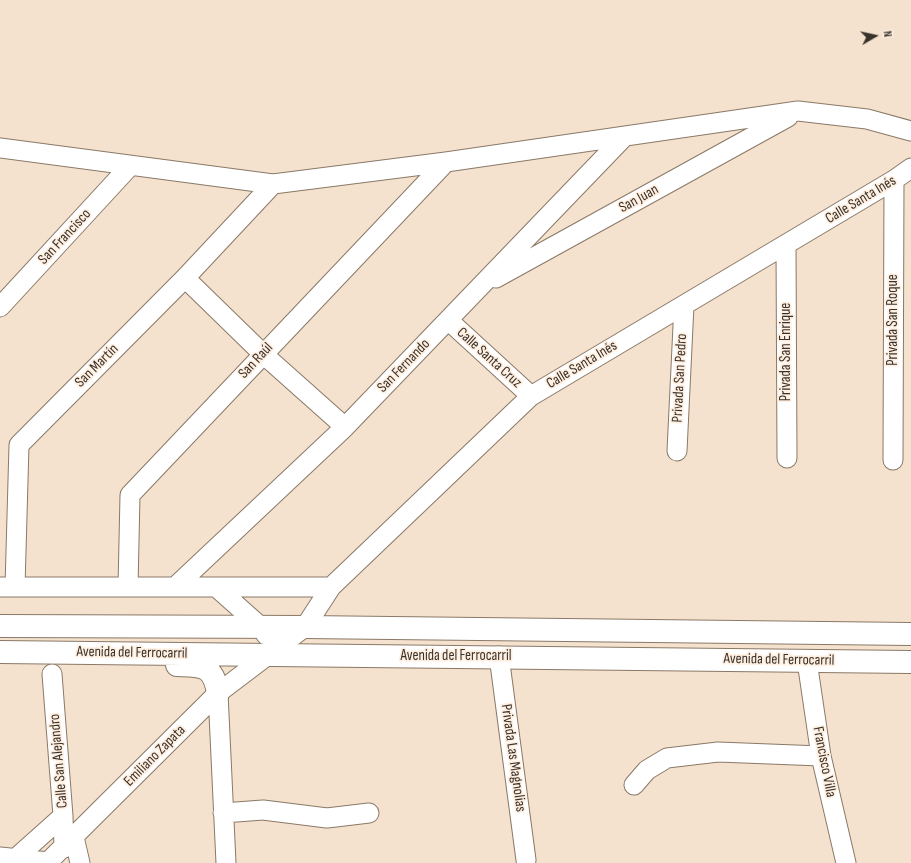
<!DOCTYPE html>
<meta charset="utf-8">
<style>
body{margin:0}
#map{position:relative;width:911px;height:863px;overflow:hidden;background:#f4e1ce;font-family:"Sofia Sans Condensed",sans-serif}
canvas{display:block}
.north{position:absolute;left:855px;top:16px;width:40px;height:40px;-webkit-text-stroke:3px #ffefe0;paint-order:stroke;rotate:81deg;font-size:11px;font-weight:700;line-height:16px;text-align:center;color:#39322b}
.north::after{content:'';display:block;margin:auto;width:14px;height:18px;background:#39322b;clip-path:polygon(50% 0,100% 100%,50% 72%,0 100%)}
</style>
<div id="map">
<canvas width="911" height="863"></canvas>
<div class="north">N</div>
</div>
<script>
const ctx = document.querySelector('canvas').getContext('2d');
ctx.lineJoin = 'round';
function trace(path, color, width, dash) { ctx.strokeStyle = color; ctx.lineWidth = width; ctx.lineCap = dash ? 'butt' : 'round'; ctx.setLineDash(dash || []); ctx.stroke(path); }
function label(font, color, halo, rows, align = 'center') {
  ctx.font = font + ' "Sofia Sans Condensed",sans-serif'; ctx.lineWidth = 3.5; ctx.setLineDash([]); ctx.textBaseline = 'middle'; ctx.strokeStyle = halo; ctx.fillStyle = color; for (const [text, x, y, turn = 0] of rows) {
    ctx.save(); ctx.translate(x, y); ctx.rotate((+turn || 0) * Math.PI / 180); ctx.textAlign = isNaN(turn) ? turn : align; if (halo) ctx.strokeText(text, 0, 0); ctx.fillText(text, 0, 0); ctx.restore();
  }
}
const street = new Path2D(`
 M0,148L273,184L446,162L798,111L867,119L911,131
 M786,245L787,458
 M185,278L263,354L345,427
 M496,278L788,117
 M0,307L130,166
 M448,320L531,396
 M677,451L684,305
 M893,460L894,180
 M0,587H331
 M15,587L19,445L185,278L273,184
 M128,587L130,495L446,162
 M175,587L345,427L625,136
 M216,587L261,627L266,635
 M499,656L526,860
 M807,661L821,756L846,863
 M52,674L63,816L64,848
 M218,693L226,863
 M634,785L647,770L667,758L718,752L821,756
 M223,813L263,810L327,818L369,813
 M74,837L80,863
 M0,857L49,862
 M16,858L63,816
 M47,863L218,693L305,627L331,587L531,396L894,180L911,168`);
const secondary = new Path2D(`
 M0,626L305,627L911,634
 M0,652L911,662
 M177,665C202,666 213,664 218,693`);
const streetNames = [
 ["San Juan",639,199,-29],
 ["Calle Santa Inés",861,200,-31],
 ["San Francisco",65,237,-47],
 ["Privada San Roque",893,320,-90],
 ["Privada San Enrique",786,352,-90],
 ["Calle Santa Cruz",489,358,42],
 ["San Raúl",256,361,-47],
 ["Calle Santa Inés",582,365,-31],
 ["San Martín",97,366,-45],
 ["San Fernando",404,366,-46],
 ["Privada San Pedro",680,378,-87],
 ["Avenida del Ferrocarril",132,653,1],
 ["Avenida del Ferrocarril",456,656],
 ["Avenida del Ferrocarril",779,660,1],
 ["Emiliano Zapata",155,756,-45],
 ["Privada Las Magnolias",513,758,82],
 ["Calle San Alejandro",59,761,-95],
 ["Francisco Villa",824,762,79]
];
trace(street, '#8a7967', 21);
trace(secondary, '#8a7967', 24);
trace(street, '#fff', 19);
trace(secondary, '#fff', 22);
label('15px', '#39322b', '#ffefe0', streetNames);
</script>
